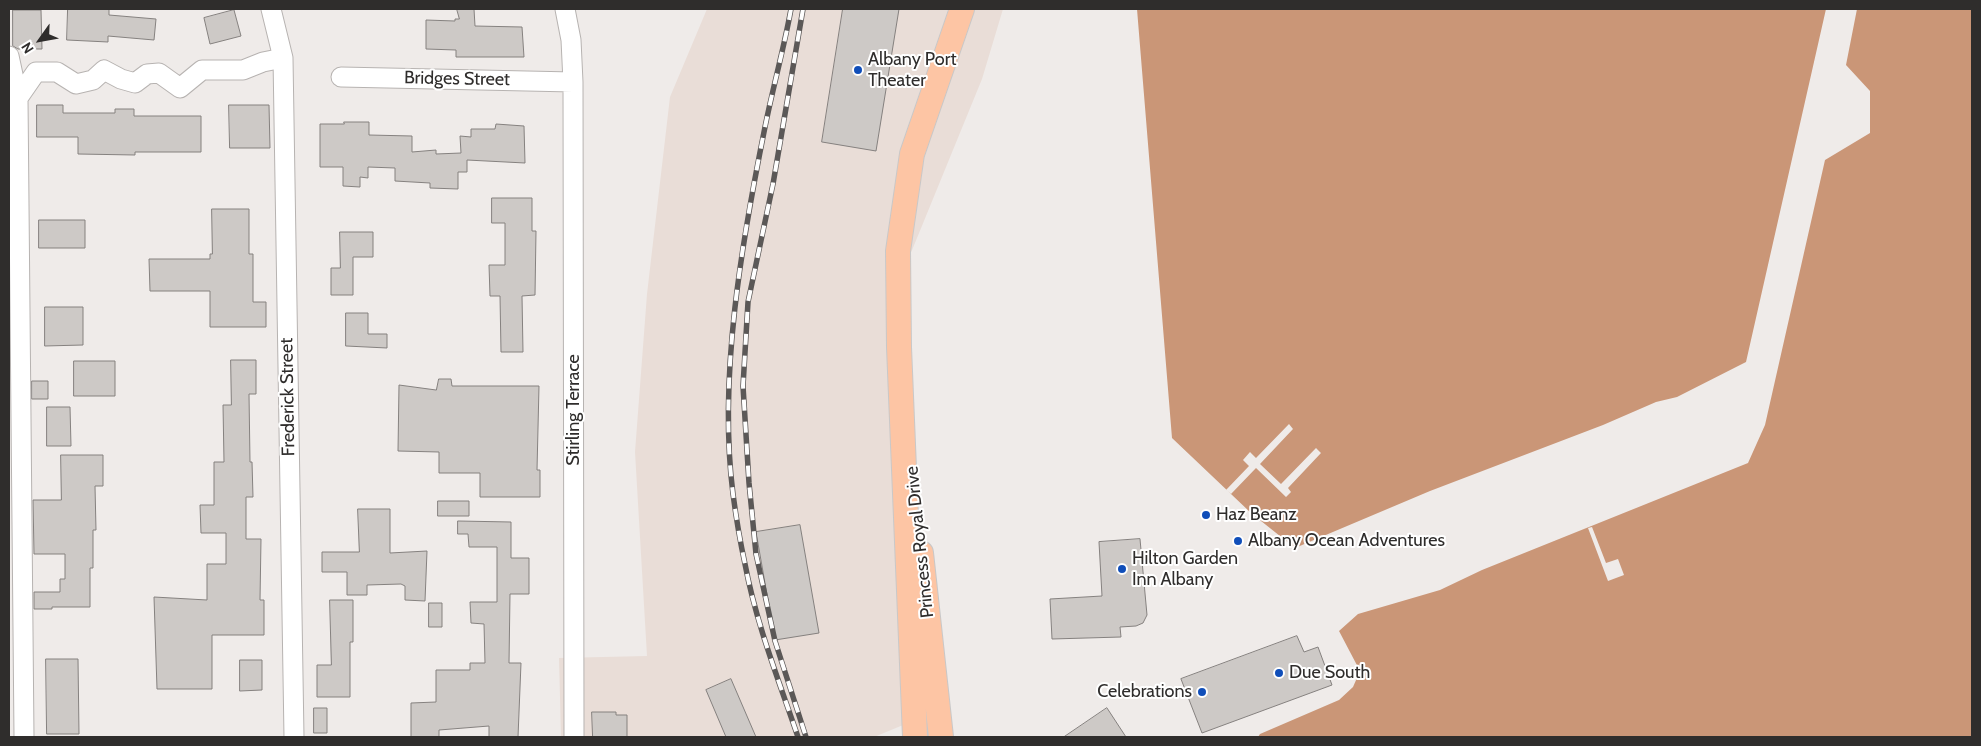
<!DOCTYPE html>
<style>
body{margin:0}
#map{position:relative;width:1981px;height:746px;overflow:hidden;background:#efebe9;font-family:Cabin,sans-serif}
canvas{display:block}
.frame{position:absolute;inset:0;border:10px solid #2f2d2c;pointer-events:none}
.north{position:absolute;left:15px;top:15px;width:50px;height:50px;-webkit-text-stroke:4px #fff;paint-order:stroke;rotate:238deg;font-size:14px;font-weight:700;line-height:20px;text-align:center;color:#2f2d2c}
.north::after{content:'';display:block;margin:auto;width:18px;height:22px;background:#2f2d2c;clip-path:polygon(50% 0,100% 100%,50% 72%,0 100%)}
</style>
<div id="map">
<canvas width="1981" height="746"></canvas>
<div class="frame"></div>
<div class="north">N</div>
</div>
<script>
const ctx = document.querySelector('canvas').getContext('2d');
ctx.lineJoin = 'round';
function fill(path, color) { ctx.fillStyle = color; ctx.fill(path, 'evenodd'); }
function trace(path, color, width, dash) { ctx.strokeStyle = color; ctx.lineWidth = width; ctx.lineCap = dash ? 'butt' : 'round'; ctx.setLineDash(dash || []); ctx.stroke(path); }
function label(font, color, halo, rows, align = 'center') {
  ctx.font = font + ' Cabin,sans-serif'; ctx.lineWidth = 4; ctx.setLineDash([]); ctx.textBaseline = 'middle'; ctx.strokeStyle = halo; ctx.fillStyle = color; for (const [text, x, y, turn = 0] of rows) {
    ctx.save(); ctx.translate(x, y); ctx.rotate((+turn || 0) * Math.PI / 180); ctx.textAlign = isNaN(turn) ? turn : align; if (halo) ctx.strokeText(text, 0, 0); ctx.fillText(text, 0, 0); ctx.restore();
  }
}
const built = new Path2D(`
 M707,9H1003L982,79L908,260L913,721L874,737H561L559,658L647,656L635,452L647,294L670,97Z`);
const water = new Path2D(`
 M1137,9H1826L1746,362L1677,397L1656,402L1603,425L1430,491L1295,548L1251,513L1172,438Z
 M1857,9H1972V737H1258L1260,734L1339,700L1353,687L1360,671L1339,631L1358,614L1440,590L1482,570L1748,463L1765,425L1825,160L1870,133V91L1846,65Z`);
const pier = new Path2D(`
 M1289,424L1293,429L1260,464L1281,484L1316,448L1321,453L1288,488L1291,492L1286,497L1256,468L1231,494L1226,490L1249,466L1243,460L1250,452L1256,458Z
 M1592,527L1606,563L1618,559L1624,575L1608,581L1588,528Z`);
const building = new Path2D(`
 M68,9H109V15L156,19L154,40L108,36V42L67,40Z
 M457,9H474L475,26L522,27L524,57H456V50L426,49V20L455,21V19H459Z
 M843,9H899L876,151L822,142Z
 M13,10H41L42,49H18L13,46Z
 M234,10L241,36L210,44L204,18Z
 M37,105H63V113H115V109H134V116H201V152H135V155L78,154V137H37Z
 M229,105H269L270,148H230Z
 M344,122H369V135L412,136V152L436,150V154L461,153L460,136L471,137V129H495L496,124L524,126L525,163L467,160V172H458V189L430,188V183L395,181V168L368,167V178L360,177V187L343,186V167H320V124H344Z
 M492,198H532V231H536L535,295L522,296L523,352H501L500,296H490L489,265H505V223H492Z
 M212,209H249V254H253V302H266V327H210V291H150L149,259H210V254H212Z
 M39,220H85V248H39Z
 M340,232H373V257H353V295H331V268H340Z
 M45,307H83V345L45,346Z
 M346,313H368V334H387V348L346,346Z
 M231,360H256V394H249L250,462H252L253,497H246V539H261L260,600H264V635H212V689H157L154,597L207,600V564H226V533H201L200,505H214V462H224L223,405H231Z
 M74,361H115V396H74Z
 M439,379H451L452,386H539L537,470H540V497H480V473H439V452L398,451L399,385L436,390Z
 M32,381H48V399H32Z
 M47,407H70L71,446H47Z
 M61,455H103V486H95L96,530H93V568H90V607H52V609H34V592H60V579H65V554H34L33,500H61Z
 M438,501H469V516H438Z
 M358,509H390V553L427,551L425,601L405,600V586L401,584L367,585V595H347V572H322V552H359Z
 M458,521L511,522V558H529V594H510L509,663H521L518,737H489V726L439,730V737H411V703L436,702V670H470V663H485L484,624L471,623L470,602H497V547H469L468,534H458Z
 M800,525L819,633L775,640L756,532Z
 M1140,539L1147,615L1143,623L1136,626L1120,627L1121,637L1052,639L1050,599L1102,596L1099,542Z
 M330,600H353V642H350V697H317V665H331Z
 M429,603H442V627H429Z
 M1297,636L1304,652L1318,647L1332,685L1202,733L1181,679Z
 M46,659H78L79,734H47Z
 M240,660H262V690L240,691Z
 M731,679L756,737H726L706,690Z
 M314,708H327V733H314Z
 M1107,708L1126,737H1064Z
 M592,712H616V715H627V737H593Z`);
const minor = new Path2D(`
 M271,9L283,58L294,737
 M565,9L571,40L573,82L574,737
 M9,56L18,98L24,737
 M341,77L573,82
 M18,98L36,72H57L76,84L93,80L104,70L121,79L135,83L147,74L159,73L180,88L202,70H243L263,62L283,58`);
const major = new Path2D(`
 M921,553L941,737
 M915,737L899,347L898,251L912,154L962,9`);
const rail = new Path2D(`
 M791,9C784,48 773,87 765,127C742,241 718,377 733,494C736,517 740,541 745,564C756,623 779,681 798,737
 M803,9L773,184L748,302L743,386L749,483L756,554L775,641L806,737`);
const markers = [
 [858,70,5,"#104eb9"],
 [1206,515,5,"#104eb9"],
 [1238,541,5,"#104eb9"],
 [1122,569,5,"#104eb9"],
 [1279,673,5,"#104eb9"],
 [1202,692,5,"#104eb9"]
];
const poiNames = [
 ["Albany Port",868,60],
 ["Theater",868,81],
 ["Haz Beanz",1216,515],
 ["Albany Ocean Adventures",1248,541],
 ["Hilton Garden",1132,559],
 ["Inn Albany",1132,580],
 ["Due South",1289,673],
 ["Celebrations",1192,692,"right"]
];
const streetNames = [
 ["Bridges Street",457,79,1],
 ["Frederick Street",288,397,-91],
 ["Stirling Terrace",574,410,-90],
 ["Princess Royal Drive",920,542,-96]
];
fill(built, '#e9ddd7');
fill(water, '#ca9677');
fill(pier, '#efebe9');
fill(building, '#cdc9c6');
trace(building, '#85817f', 1);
trace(minor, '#b7b3b1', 21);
trace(major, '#c9c8c8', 26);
trace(minor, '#fff', 19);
trace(major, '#fdc5a4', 24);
trace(rail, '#5b5857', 5.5);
trace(rail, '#fff', 4, [11]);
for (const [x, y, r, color] of markers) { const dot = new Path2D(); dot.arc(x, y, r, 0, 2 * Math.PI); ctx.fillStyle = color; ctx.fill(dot); trace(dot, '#fff', 2); }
label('18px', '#2f2d2c', '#fff', poiNames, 'left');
label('18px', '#2f2d2c', '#fff', streetNames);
</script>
